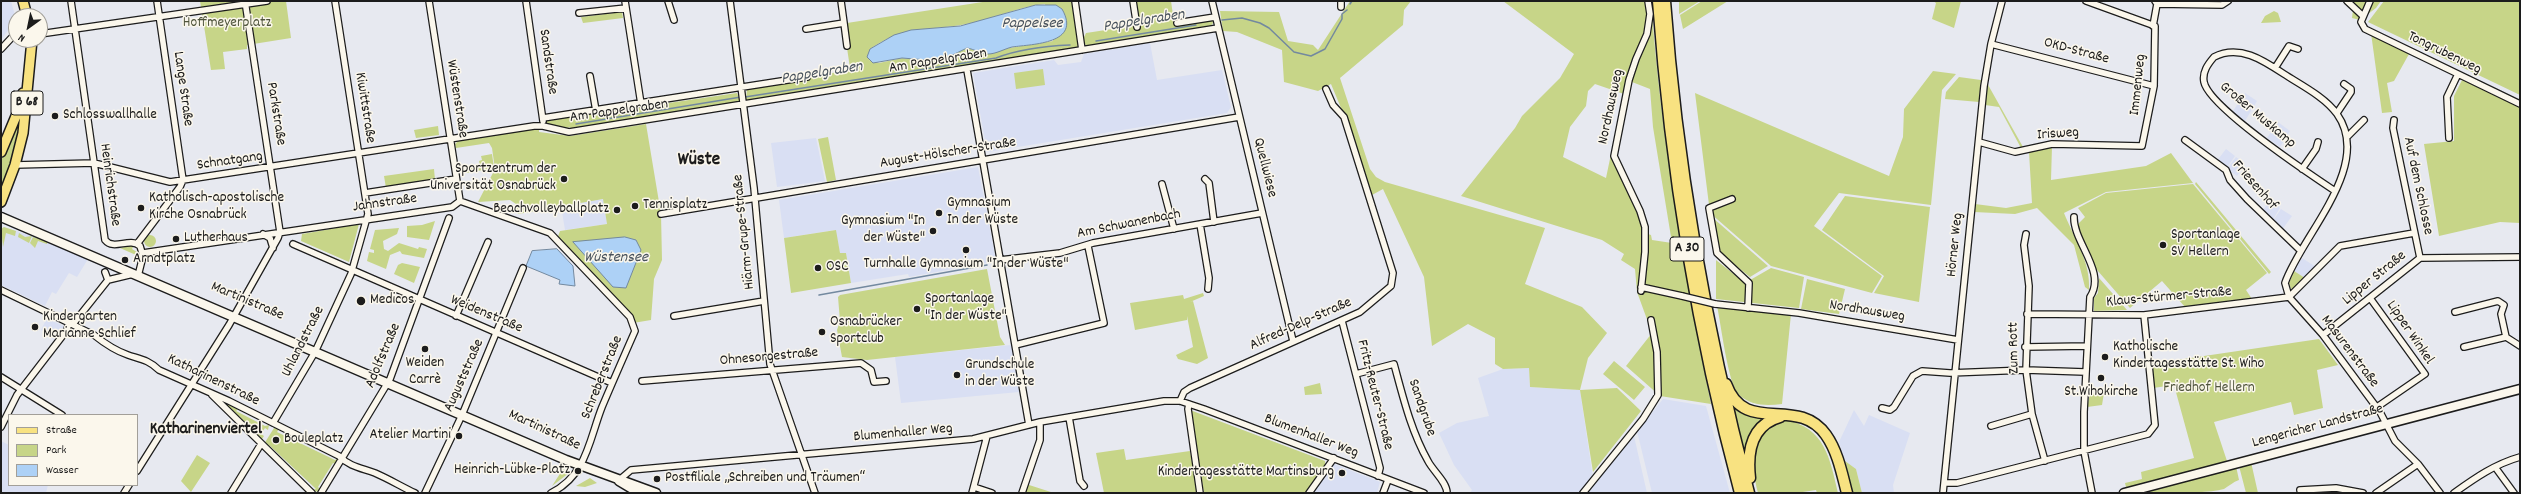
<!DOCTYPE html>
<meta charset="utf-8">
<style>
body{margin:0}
#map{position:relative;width:2521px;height:494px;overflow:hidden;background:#e7e9f0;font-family:Dekko,sans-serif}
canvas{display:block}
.frame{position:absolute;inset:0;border:2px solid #1c1c1c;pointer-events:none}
.legend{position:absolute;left:8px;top:414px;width:130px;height:72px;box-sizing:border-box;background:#fbf7ec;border:1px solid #a29f99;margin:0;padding:5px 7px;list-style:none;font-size:12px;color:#1c1c1c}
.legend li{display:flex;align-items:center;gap:8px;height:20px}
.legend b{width:20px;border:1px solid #a29f99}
.north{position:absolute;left:8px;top:8px;width:40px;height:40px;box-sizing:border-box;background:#fbf7ec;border:1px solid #a29f99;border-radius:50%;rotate:213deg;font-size:11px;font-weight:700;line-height:16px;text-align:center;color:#1c1c1c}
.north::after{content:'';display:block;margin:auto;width:14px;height:18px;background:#1c1c1c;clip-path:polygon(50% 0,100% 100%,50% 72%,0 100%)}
</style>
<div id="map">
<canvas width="2521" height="494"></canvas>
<div class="frame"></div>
<ul class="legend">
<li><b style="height:5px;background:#f8e281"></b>Straße</li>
<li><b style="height:11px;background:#c7d588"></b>Park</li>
<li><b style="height:11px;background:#add1f6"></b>Wasser</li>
</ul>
<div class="north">N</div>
</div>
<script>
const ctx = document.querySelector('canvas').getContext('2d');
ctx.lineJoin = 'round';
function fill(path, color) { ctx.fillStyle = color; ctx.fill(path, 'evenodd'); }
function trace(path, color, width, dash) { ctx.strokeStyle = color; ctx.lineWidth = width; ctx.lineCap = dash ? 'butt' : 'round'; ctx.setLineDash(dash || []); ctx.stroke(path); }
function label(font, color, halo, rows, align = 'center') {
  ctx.font = font + ' Dekko,sans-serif'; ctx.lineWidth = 3; ctx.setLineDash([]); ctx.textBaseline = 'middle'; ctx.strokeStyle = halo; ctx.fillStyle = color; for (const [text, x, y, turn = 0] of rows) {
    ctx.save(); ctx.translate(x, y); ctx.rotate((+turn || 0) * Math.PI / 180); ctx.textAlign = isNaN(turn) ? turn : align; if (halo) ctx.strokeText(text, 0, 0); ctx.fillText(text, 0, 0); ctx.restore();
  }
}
const built = new Path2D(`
 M1,1H11L16,19L1,40Z
 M1150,43L1157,80L1222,70L1231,107L1227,113L987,152L973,73L1054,60L1058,65L1081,62L1084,54Z
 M2245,93L2257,101L2245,121L2233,111Z
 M2278,122L2290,131L2280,147L2267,138Z
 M816,138L825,181L777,187L771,143Z
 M2226,149L2235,156L2226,169L2216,162Z
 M2236,157L2245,164L2237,176L2227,169Z
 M978,167L996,261L909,277L908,274L851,283L846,253H840L835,230L784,238L779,200Z
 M603,199L607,224L565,230L561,206Z
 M2270,200L2280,208L2272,221L2262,212Z
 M2281,209L2292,216L2282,230L2272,222Z
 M4,227L48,241L88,259L77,277L69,273L56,294L52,292L45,306L1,285V229Z
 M2302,258L2316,267L2305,278L2294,271Z
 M47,318L65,327L54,340L41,330Z
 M1011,345L1019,392L901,403L895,357Z
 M1529,368L1530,387L1580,390L1594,485L1634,436L1647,493H1470L1472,490L1454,465L1439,433L1457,423L1489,416L1478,378L1503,369Z
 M1663,399L1706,406L1730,493H1652L1637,431Z
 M1854,410L1864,426L1869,415L1910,433L1893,485L1894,493H1862L1856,469L1845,461L1839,442Z
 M1,441L9,445V485H48L46,493H1Z
 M1334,464L1380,482L1377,493H1313Z`);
const green = new Path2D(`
 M200,1H286L291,38L247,45V49L223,52L225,69L211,70Z
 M989,1H1072L1078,33V46L1075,49L750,103L746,100L747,89L848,70L850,68L847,48H850L847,23ZM1045,4L1053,41L1009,48L988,54L967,48L940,61L902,58L879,63L869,60L870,49C904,26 924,31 961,25C989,21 1015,7 1045,4Z
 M1139,1H1171L1174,22L1177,24L1212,19L1213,23L1210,27L1089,46L1084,44L1083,39L1086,33L1139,25L1136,2Z
 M1350,1H1411L1404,10L1403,25L1340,78L1370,169L1376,177L1385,182L1545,228L1525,284L1582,307L1607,333L1588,358L1580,390L1617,388L1641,411L1593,472L1580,390L1530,387L1529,368L1503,369L1495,364V338L1468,324L1432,346L1424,277L1383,189L1372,195L1345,113L1341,108L1331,84L1318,91L1284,82L1282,50L1237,32L1223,31L1220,11L1279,12L1288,41L1313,45L1318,50Z
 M1503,1H1651C1661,137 1684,271 1711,404L1660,396L1626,366L1652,333L1637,292L1635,269L1621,260L1624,254L1602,240L1461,196L1515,128L1522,116L1560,78L1574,54ZM1629,74L1632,82L1650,89L1653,127L1672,243L1652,240L1651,235L1642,232L1640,216L1611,154L1606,178L1563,157L1570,127L1586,106L1588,91L1595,84L1624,94Z
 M1679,1H1700L1679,14Z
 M1702,1H1728L1683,29L1680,15Z
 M1933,1H1961L1954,28L1932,19L1936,3Z
 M2354,1H2381L2376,8L2360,20L2352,18Z
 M2384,1H2520V95L2368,22Z
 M2274,11L2278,13L2281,22L2261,23L2265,16Z
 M622,12L623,18L583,23L581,17Z
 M2371,33L2409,54L2394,81L2387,83L2392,112L2382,113Z
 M1043,69L1045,85L1016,89L1014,73Z
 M1933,71L1956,74L1942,90L1931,205L1839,193L1814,226L1882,276L1872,293L1771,266L1710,213L1695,93L1889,176L1903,137L1904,109Z
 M1959,77L1981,80L1979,102L1945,99L1946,92Z
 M2462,80L2520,107V223L2500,222L2439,236L2424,144L2454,141V96Z
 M1987,83L2023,147L2021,148L1999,107L1985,105Z
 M737,93L740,101L737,104L571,130L570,127L564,129L545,123V121Z
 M25,97L20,133L1,197V160Z
 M646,124L661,214L662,260L654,279L651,320L633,323L557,239L560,231L607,224L603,199L518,214L516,204L510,200L478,202L495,169L492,148L489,143L456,148L455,144L458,141L535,128L539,129V132L570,136Z
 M438,126L439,135L416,138L414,130Z
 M828,137L836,180L827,182L818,139Z
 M2052,146L2051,180L2146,166L2171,153L2193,183L2106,192L2064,213C2074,238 2091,262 2089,290L2085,287L2074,245L2037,208L2015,214L1974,212L1975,204L2006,208L2032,203L2029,152Z
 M492,154L494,168L466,173L465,169L480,166L479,161L482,160L481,156Z
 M434,169L435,180L386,188L384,176Z
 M2196,182L2271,272L2269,274L2195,184Z
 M2193,184L2267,273L2246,290L2252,299L2185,307L2162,281L2130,308L2091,263L2075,227L2085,217L2078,208L2106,193Z
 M1845,196L1930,207L1919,302L1874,293L1884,276L1822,230Z
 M1713,218L1768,266L1750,277L1721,254Z
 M435,221L429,240L407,237V226L422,225Z
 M359,224L349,262L301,241L302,234Z
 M4,227L16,231L15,236L6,233L3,247L1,229Z
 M399,228L397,234L383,241L384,249L388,251L399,243L418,249L419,247L427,249L424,258L402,254L400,251L390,255L386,269L367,261L369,252L374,253V250L370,249L375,230Z
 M836,230L840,253H846L851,283L791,293L784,238Z
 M19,233L25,237L32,236L29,243L18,237Z
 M144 241a6 6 0 1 1 12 0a6 6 0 1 1-12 0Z
 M33,237L48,241L47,244L38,241L35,248L30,243Z
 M134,245L132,249L137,252L136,255L120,248Z
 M1716,260L1745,283L1771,268L1804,277L1799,308L1716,299Z
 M402,263L420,267L414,283L394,274L398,265Z
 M987,269L1000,337L1005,345L867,360L842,357L837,330L840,321L838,297L840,295Z
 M2294,271L2305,278L2294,288L2291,289L2289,283Z
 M2099,278L2127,310L2094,311V298L2098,293Z
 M1807,279L1845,289L1839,314L1801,309Z
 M1203,293L1204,296L1190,302L1193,301L1208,358L1197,364L1178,359L1176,355L1193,347L1187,316V320L1135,330L1130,303L1183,295L1184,299Z
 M1717,306L1791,314L1782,404C1766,406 1751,406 1738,394C1728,383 1721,324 1717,306Z
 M2319,339L2338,365L2317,370L2323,408L2294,415L2291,402L2214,422L2227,461L2225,464L2154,482L2126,487L2125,483L2142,479L2141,472L2194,458L2174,385L2153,388L2150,364Z
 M1614,361L1645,387L1634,400L1603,374Z
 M1320,383L1322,394L1305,395L1304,387Z
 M2104,393L2102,405L2087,407L2090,394Z
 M1732,400L1773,417L1762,423L1746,463Z
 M229,404L238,409L236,411L265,426L269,425L268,430L265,428L261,434L264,436L262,439L257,438L260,437L239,416H235L227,406Z
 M1190,410L1325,461V467L1306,493H1204Z
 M1785,420C1825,427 1830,459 1838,493H1817L1816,490L1796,493H1758C1750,463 1750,429 1785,420Z
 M274,428L279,429L277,432L335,460L338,458L337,465L333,463L318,487L321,490L318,492L312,490L316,489L270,446L264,444Z
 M1124,449L1126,460L1190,451L1197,493H1104L1096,453Z
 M197,455L210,463L191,492L181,481Z
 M1845,461L1856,469L1862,493H1853Z
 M2251,462L2258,493H2246L2239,466Z
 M2236,466L2239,480C2233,482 2229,486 2224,489C2204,494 2165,493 2143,493Z
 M563,469L569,473L552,486Z
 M590,478L597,483L585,487L576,486Z
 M1026,484L1054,493H1023Z`);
const water = new Path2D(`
 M1036,5H1056L1062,9C1082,44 1033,44 1012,47C1004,49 996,54 988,54C981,54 974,49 967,48L940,61L902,58L873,63L867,57L870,49L894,35L911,30L960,26Z
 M625,237L636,240L641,250L626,288L613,287L573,242Z
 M557,249L573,266L575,286L559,284L560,280L526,266L532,251Z`);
const stream = new Path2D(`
 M1350,4L1352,1
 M1222,20L1242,18L1260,23L1269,28L1294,52L1311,56L1325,49L1342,19V14L1347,10
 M1096,41L1196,25
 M745,97L996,58C1019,49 1045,46 1070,45
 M576,124L741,97
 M819,295L987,265`);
const minor = new Path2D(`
 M71,1L105,240C114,251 129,237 140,246L143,256L138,276
 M429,1L460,201
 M526,1L543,121
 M625,1L641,104
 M668,1L674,20
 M730,1L754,188L770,364L815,493
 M1075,1L1082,50
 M1133,1L1137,27
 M1212,1L1293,341
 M2347,1L2363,16
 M2370,1L2361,22L2365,29L2520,104
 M2157,4L2222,5L2228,1
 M1341,7V1
 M579,13L626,8
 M844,23L847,46
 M1177,23L1215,17
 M2153,26L2157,4L2155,1
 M806,29L844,23L841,1
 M40,34L267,1
 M1991,44L2154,86
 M1,49L16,33
 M2275,68L2289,46L2298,49
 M967,70L1029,425
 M590,76L596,111
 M2337,113L2351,92V89L2344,84
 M543,118L807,77
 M2394,120L2393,128L2420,258
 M2347,137L2364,120
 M2449,138L2447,97L2458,74
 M2185,140L2226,170L2230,180L2247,199L2301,251
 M1979,142L2015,152L2052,144L2142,146L2154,86L2155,26L2086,1
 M15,165L94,163L170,182L534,126H543L569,132L1218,28
 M2302,169L2316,149L2318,142
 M1205,179L1209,183L1214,222
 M1162,184L1174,229
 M2335,191C2311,175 2209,107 2204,82C2202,72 2208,64 2214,57C2239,44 2263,60 2284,74C2301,85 2325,97 2337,114C2374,166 2301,236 2285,283L2289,297L2323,335L2380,412L2395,441L2418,464L2440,493
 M365,193L456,179
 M1732,199L1709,208L1717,253L1749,283L1748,308
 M661,214L1239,117
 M2074,217C2073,242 2107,272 2090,297L2084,412V451L2092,493
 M1200,224L1209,278L1208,289
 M263,234L270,238L273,248
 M2026,234L2024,245L2029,286L2026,370L2032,414L2045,461
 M137,244L180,187L183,180L157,1
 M293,244L612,383
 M143,253L452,207L460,201L550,233L630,317L635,331C624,356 613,381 602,407C589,440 587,475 551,493
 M1000,260L1060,253L1093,243L1262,213
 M105,272L108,280
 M1641,287L1682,296
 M1,290L94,335C104,343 116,351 128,355C140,359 149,360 159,370L229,401L339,456C350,467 362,468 375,473C389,479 402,487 415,493
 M1641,291L1645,252V227L1640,211L1614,156L1629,80L1636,59L1647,34L1650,14L1648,1
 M2289,297L2340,246L2414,233
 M464,298L488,242
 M2370,298L2425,374L2377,407
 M1715,304L1799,313L1958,340
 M2455,312L2498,301L2504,305L2501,314L2506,337L2520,346
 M2027,314L2144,315L2289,297
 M456,316L462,302
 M674,316L764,301
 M1342,321L1380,468L1378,476
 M73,324L108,280L133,274
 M2323,335L2420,258L2520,257
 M1015,345L1104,323L1088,246
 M2025,347L2087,346
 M2464,347L2506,337
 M1356,374L1394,364C1403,397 1411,431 1428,461C1433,471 1447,482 1447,493
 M1,377L62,415
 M642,381L861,363L871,370L874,382L886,381
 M212,395L312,493
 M1180,401L1184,392L1190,388L1360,312L1391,286L1393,273L1344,117L1333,105L1326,89
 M1189,404L1188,409L1200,493
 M1882,408L1890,410L1894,407L1913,376L1922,371L1950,373L2026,370L2085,372
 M1069,417L1080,481L1084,486
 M273,423L315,352L351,274L368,214L335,1
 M1991,426L2032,414
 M1,427L17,395L67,330L69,322
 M2495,467L2514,493
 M137,471L229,325L278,238L280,232L245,1
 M618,481L631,470L973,439L1040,422L1164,401H1180L1204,409L1424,493
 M1944,483H1957L2148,434L2155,425L2144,315
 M974,487L992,493
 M2300,490L2336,488L2363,493
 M124,493L129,485
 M231,493L261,444
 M321,493L390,379L449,218
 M425,493L462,415L523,268
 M972,493L987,436
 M1022,493L1040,440V422
 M1309,493L1334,458
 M1383,493L1388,480
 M1583,493L1643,419L1658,395L1657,352L1651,320
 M1943,493L1984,86L1991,44L2002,1
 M2376,493L2418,464
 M2454,493C2475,478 2495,464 2520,457`);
const secondary = new Path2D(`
 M1,217L566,460L656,493
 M619,481L639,493
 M2124,493L2520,389`);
const primary = new Path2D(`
 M23,1L27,16
 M1,152L16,116L23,93
 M1,202L15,165L23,133L32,40`);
const motorway = new Path2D(`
 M1658,1C1670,167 1697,333 1740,493
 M1665,1C1677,167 1707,332 1749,493
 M1726,384C1745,437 1797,394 1826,435C1838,452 1842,474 1847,493
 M1750,478C1747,452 1751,425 1780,417`);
const minorBridge = new Path2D(`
 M1682,296L1715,304`);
const markers = [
 [55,116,4,"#1c1c1c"],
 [564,179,4,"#1c1c1c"],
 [635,206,4,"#1c1c1c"],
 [141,208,4,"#1c1c1c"],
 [617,210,4,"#1c1c1c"],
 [939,213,4,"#1c1c1c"],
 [933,231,4,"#1c1c1c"],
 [176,239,4,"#1c1c1c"],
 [2163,245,4,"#1c1c1c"],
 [966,250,4,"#1c1c1c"],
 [125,260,4,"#1c1c1c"],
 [818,268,4,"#1c1c1c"],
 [361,301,5,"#1c1c1c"],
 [917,309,4,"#1c1c1c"],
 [35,327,4,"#1c1c1c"],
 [822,332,4,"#1c1c1c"],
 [425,349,4,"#1c1c1c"],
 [2105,357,4,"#1c1c1c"],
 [957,375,4,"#1c1c1c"],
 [2101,378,4,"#1c1c1c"],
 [459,436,4,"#1c1c1c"],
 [276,440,4,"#1c1c1c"],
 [578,471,4,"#1c1c1c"],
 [1342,473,4,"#1c1c1c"],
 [657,479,4,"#1c1c1c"]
];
const shields = [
 [27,103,32],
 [1687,249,34]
];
const shieldNames = [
 ["B 68",27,103],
 ["A 30",1687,249]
];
const parkNames = [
 ["Hoffmeyerplatz",227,24],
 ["Friedhof Hellern",2209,389]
];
const streetNames = [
 ["OKD-Straße",2076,52,15],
 ["Tongrubenweg",2444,54,26],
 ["Sandstraße",547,62,82],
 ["Am Pappelgraben",938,62,-9],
 ["Immenweg",2139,85,-84],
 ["Lange Straße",182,89,82],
 ["Wüstenstraße",456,99,81],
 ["Nordhausweg",1612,107,-78],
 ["Kiwittstraße",364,108,81],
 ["Am Pappelgraben",619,112,-8],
 ["Parkstraße",275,114,81],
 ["Großer Muskamp",2257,116,40],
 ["Irisweg",2058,135,-4],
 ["August-Hölscher-Straße",948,154,-9],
 ["Schnatgang",230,162,-8],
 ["Quellwiese",1264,168,76],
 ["Heinrichstraße",109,185,82],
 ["Friesenhof",2254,186,49],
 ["Auf dem Schlosse",2417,186,78],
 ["Jahnstraße",385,204,-8],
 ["Am Schwanenbach",1129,225,-11],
 ["Hiärm-Grupe-Straße",745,232,-96],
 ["Hörner Weg",1956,245,-84],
 ["Lipper Straße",2375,279,-39],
 ["Klaus-Stürmer-Straße",2169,298,-5],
 ["Martinistraße",247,302,23],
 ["Nordhausweg",1867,312,9],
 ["Weidenstraße",486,315,23],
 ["Alfred-Delp-Straße",1301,325,-24],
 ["Lipper Winkel",2409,333,56],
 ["Uhlandstraße",304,342,-63],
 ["Zum Rott",2015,348,-91],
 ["Masurenstraße",2349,352,53],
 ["Adolfstraße",384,356,-67],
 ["Ohnesorgestraße",769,358,-5],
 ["Auguststraße",465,376,-66],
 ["Schreberstraße",603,378,-68],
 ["Katharinenstraße",213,381,26],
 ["Fritz-Reuter-Straße",1374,395,76],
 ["Sandgrube",1421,408,71],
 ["Lengericher Landstraße",2318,427,-15],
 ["Martinistraße",544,431,25],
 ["Blumenhaller Weg",903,434,-5],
 ["Blumenhaller Weg",1311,437,21]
];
const poiNames = [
 ["Schlosswallhalle",63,116],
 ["Sportzentrum der",556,170,"right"],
 ["Universität Osnabrück",556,187,"right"],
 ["Katholisch-apostolische",149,199],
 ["Kirche Osnabrück",149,216],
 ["Gymnasium",947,204],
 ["In der Wüste",947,221],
 ["Tennisplatz",643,206],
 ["Beachvolleyballplatz",609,210,"right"],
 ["Gymnasium \"In",925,222,"right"],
 ["der Wüste\"",925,239,"right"],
 ["Sportanlage",2171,236],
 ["SV Hellern",2171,253],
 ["Lutherhaus",184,239],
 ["Arndtplatz",133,260],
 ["Turnhalle Gymnasium \"In der Wüste\"",966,265,"center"],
 ["OSC",826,268],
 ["Sportanlage",925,300],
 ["\"In der Wüste\"",925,317],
 ["Medicos",370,301],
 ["Kindergarten",43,318],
 ["Marianne Schlief",43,335],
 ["Osnabrücker",830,323],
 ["Sportclub",830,340],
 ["Katholische",2113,348],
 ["Kindertagesstätte St. Wiho",2113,365],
 ["Weiden",425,364,"center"],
 ["Carrè",425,381,"center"],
 ["Grundschule",965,366],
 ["in der Wüste",965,383],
 ["St.Wihokirche",2101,393,"center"],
 ["Atelier Martini",451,436,"right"],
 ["Bouleplatz",284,440],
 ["Heinrich-Lübke-Platz",570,471,"right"],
 ["Kindertagesstätte Martinsburg",1334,473,"right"],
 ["Postfiliale „Schreiben und Träumen“",665,479]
];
const waterNames = [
 ["Pappelgraben",1144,22,-9],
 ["Pappelsee",1032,25],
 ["Pappelgraben",822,74,-9],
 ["Wüstensee",616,259]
];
const quarterNames = [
 ["Katharinenviertel",206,431]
];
const districtNames = [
 ["Wüste",699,161]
];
fill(built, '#d9dff3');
fill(green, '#c7d588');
fill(water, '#add1f6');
trace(water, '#73899f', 1);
trace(stream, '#73899f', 1.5);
trace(minor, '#1c1c1c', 8);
trace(secondary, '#1c1c1c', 11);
trace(primary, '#1c1c1c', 12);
trace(motorway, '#1c1c1c', 13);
trace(minor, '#fbf7ec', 5.5);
trace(secondary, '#fbf7ec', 8);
trace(primary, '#f8e281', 9);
trace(motorway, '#f8e281', 10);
trace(minorBridge, '#1c1c1c', 8, []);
trace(minorBridge, '#fbf7ec', 5.5);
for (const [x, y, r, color] of markers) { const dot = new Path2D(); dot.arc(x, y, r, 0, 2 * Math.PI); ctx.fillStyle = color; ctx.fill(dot); trace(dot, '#fbf7ec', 1.5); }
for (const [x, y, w] of shields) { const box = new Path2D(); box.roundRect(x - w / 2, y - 12, w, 24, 3); ctx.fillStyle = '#fbf7ec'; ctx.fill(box); trace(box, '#1c1c1c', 1); }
label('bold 14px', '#1c1c1c', null, shieldNames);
label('15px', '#4f543c', '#fbf7ec', parkNames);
label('15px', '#1c1c1c', '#fbf7ec', streetNames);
label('15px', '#1c1c1c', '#fbf7ec', poiNames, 'left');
label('italic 16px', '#48525d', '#fbf7ec', waterNames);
label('bold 17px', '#1c1c1c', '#fbf7ec', quarterNames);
label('bold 19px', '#1c1c1c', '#fbf7ec', districtNames);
</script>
